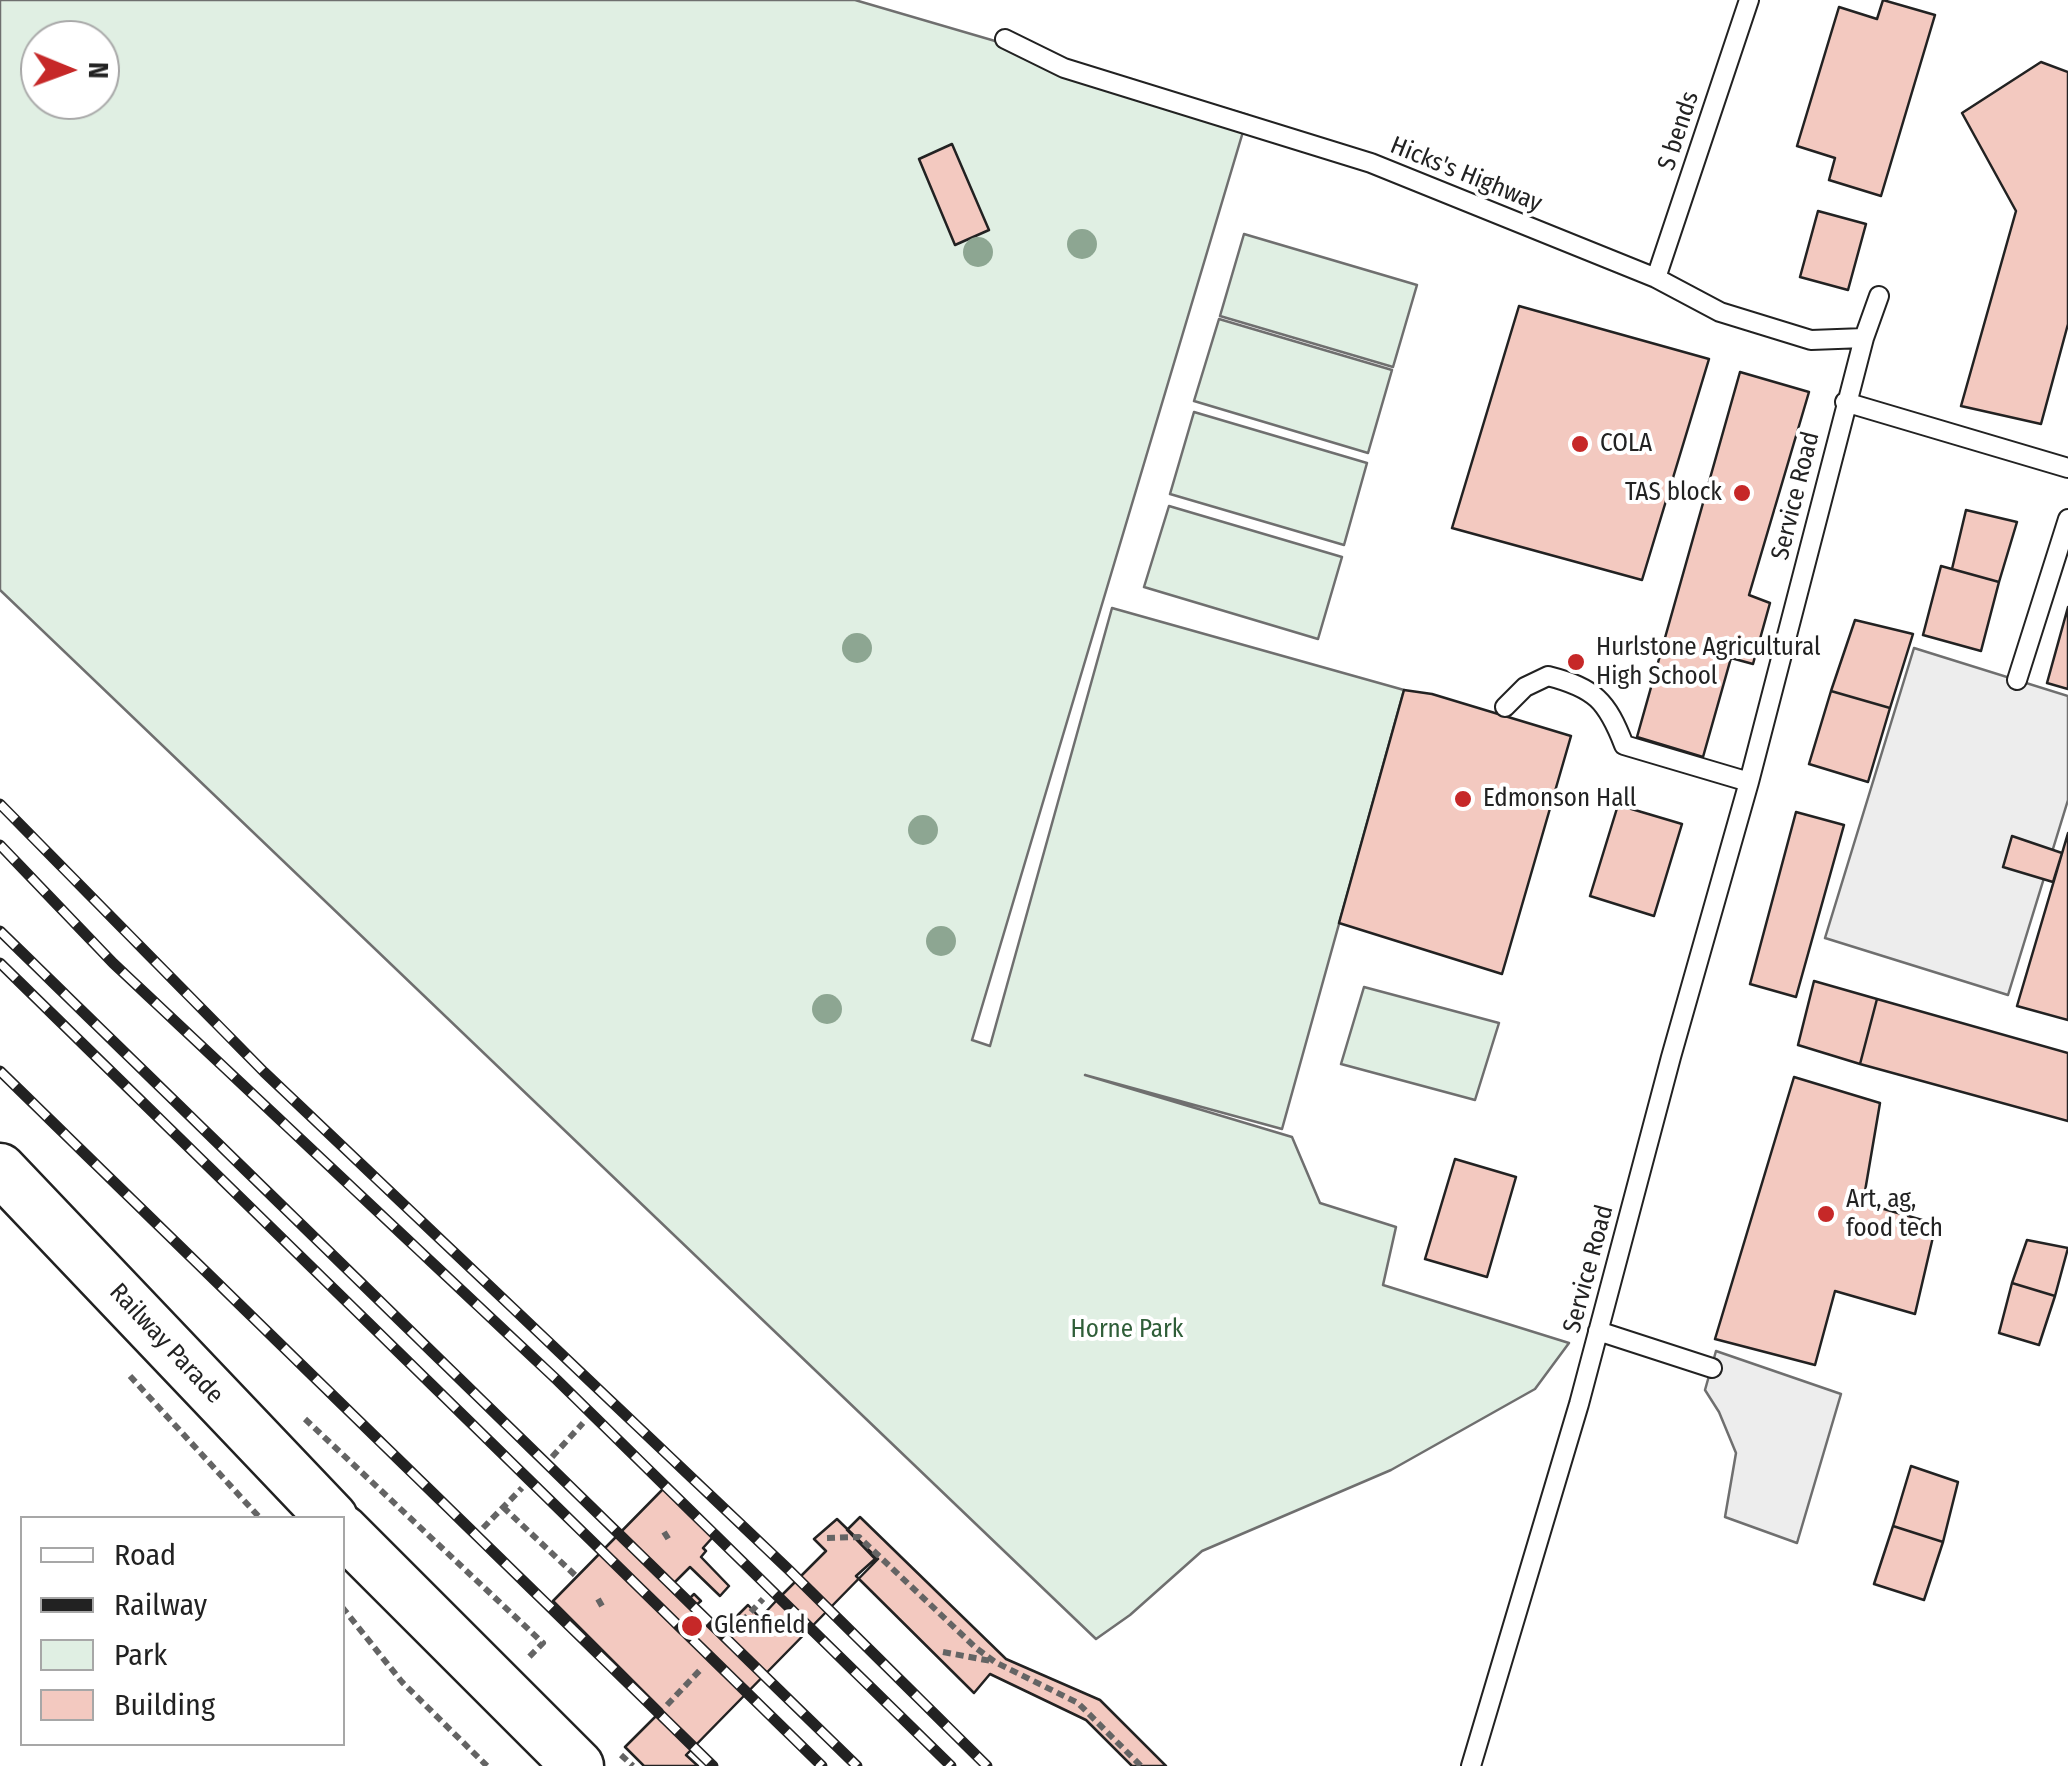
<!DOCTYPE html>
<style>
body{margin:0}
#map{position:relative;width:2068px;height:1766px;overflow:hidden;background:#fff;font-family:"Fira Sans Condensed",sans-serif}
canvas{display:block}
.legend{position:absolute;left:20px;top:1516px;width:325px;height:230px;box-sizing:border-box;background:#fff;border:2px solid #a7a7a7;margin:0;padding:12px 18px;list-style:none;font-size:30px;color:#222}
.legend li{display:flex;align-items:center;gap:20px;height:50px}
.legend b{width:50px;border:2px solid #a7a7a7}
.north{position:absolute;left:20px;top:20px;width:100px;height:100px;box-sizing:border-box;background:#fff;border:2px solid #a7a7a7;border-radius:50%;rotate:91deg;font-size:28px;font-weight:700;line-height:40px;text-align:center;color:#222}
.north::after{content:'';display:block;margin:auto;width:35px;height:45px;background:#c62828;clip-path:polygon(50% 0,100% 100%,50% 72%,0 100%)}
</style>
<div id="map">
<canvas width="2068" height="1766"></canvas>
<ul class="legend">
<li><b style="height:12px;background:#fff"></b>Road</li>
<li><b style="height:12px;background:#222"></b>Railway</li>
<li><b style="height:28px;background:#e0efe3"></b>Park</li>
<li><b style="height:28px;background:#f3c9c0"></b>Building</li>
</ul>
<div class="north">N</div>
</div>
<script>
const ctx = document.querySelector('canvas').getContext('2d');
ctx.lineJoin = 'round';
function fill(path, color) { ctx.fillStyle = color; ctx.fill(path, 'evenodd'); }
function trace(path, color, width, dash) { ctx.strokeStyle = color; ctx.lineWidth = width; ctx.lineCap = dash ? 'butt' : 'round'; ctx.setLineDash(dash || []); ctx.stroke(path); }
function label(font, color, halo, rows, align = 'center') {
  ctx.font = font + ' "Fira Sans Condensed",sans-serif'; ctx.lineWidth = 8; ctx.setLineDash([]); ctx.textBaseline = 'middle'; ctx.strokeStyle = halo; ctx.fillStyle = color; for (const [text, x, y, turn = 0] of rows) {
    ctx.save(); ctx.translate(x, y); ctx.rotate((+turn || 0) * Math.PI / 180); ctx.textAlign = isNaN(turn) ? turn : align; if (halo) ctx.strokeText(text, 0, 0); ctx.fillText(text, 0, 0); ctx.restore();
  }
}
const green = new Path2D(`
 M0,0H855L1248,115L972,1040L990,1046L1112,608L1404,690L1282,1129L1085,1075L1292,1137L1320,1203L1396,1227L1383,1285L1569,1343L1535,1389L1391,1470L1202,1551L1130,1615L1096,1639L0,590ZM40,40H100V100H40Z
 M1244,234L1417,285L1393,367L1220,316Z
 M1219,319L1392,370L1368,453L1194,401Z
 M1194,412L1367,463L1344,545L1170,494Z
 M1169,506L1342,557L1318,639L1144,587Z
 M1364,987L1499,1023L1475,1100L1341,1064Z`);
const parking = new Path2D(`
 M1914,648L2068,696V800L2008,995L1825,938Z
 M1716,1351L1841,1394L1797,1543L1725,1517L1736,1453L1719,1412L1705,1390Z`);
const building = new Path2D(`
 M1883,0L1935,15L1881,196L1829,180L1835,158L1797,146L1839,7L1877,19Z
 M2041,62L2068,72V324L2041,424L1961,406L2016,211L1962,113Z
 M952,144L989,230L955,245L919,159Z
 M1818,211L1866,224L1848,290L1800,277Z
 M1519,306L1709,359L1642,580L1452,528Z
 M1740,372L1809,392L1749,595L1770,603L1753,664L1731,658L1703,757L1637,737Z
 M1966,510L2017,522L1999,582L1952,569Z
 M1941,566L1999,582L1981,651L1923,635Z
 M2068,607V689L2047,683Z
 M1855,620L1913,634L1890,708L1831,691Z
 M1404,690L1432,694L1571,736L1502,974L1339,923Z
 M1831,691L1890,708L1868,782L1809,764Z
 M1618,805L1682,824L1654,916L1590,896Z
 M1796,812L1844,825L1796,997L1750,984Z
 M2068,833V1020L2017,1006Z
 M2012,836L2062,853L2053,882L2003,867Z
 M1814,981L1877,999L1860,1064L1798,1045Z
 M1877,999L2068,1053V1121L1860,1064Z
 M1794,1077L1880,1103L1863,1203L1936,1224L1915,1314L1835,1291L1815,1365L1715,1339Z
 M1455,1159L1516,1177L1487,1277L1425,1259Z
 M2027,1240L2068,1248L2055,1296L2012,1283Z
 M2012,1283L2055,1296L2039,1345L1999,1333Z
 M1911,1466L1958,1482L1943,1542L1893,1526Z
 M664,1488L777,1600L826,1551L814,1539L837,1519L878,1559L686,1755L698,1766H644L625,1747L662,1710L553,1601Z
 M860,1517L1006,1659L1100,1700L1166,1766H1132L1086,1720L990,1674L974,1693L856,1576L875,1559L847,1530Z
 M1893,1526L1943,1542L1924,1600L1874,1584Z
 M713,1537L777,1600L760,1618L748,1605L722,1631L695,1606L701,1601L694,1594L689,1599L673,1584L690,1567L720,1596L729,1586L701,1557L706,1551L703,1548Z`);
const path = new Path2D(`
 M130,1376L260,1518
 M305,1419L543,1643L528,1658
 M552,1457L583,1423
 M503,1507L577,1577
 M483,1528L522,1488
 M664,1532L669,1540
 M827,1538L859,1537L976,1648L995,1662L1078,1703L1141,1766
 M598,1599L602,1606
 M342,1607L402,1682L487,1766
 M733,1631L763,1599
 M943,1652L991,1661
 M667,1705L702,1668
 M621,1755L633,1766`);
const lane = new Path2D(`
 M1005,39L1064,68L1371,163L1656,278L1720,312L1811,340L1864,338L1879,296
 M1656,278L1749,0
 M1845,402L2068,468
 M2017,680L2068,519
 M1749,782L1864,338
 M1598,1331L1712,1368
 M1471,1766L1579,1404L1671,1057L1749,782L1624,745C1607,701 1595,688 1548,676L1525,687L1505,707`);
const secondary = new Path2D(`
 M0,1169L332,1518
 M342,1530L578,1766`);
const rail = new Path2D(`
 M0,804L264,1072L789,1570L987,1766
 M0,845L113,963L557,1380L951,1766
 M0,931L857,1766
 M0,963L822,1766
 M0,1071L713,1766`);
const trees = [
 [1082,244],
 [978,252],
 [857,648],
 [923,830],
 [941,941],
 [827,1009]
];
const markers = [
 [1580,444,10,"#c62828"],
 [1742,493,10,"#c62828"],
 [1576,662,10,"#c62828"],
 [1463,799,10,"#c62828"],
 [1826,1214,10,"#c62828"],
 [692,1626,12,"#c62828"]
];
const streetNames = [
 ["S bends",1679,131,-72],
 ["Hicks's Highway",1466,175,22],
 ["Service Road",1796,496,-76],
 ["Service Road",1589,1269,-75],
 ["Railway Parade",166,1344,47]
];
const poiNames = [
 ["COLA",1600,444],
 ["TAS block",1722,493,"right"],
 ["Hurlstone Agricultural",1596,648],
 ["High School",1596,677],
 ["Edmonson Hall",1483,799],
 ["Art, ag,",1846,1200],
 ["food tech",1846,1229],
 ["Glenfield",714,1626]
];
const parkNames = [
 ["Horne Park",1127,1330]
];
fill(green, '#e0efe3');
trace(green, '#6f6f6f', 2.5);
fill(parking, '#ededed');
trace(parking, '#6f6f6f', 2.5);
fill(building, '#f3c9c0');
trace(building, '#222', 2.5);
trace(lane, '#222', 22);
trace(secondary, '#222', 55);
trace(path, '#646464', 6, [8, 5]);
trace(lane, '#fff', 18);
trace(secondary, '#fff', 50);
trace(rail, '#222', 11);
trace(rail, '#fff', 8, [22]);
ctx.fillStyle = '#8da692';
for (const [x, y] of trees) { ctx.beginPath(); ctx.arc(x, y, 15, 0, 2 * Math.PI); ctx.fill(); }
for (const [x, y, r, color] of markers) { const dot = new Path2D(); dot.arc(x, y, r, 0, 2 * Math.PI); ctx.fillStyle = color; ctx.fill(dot); trace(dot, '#fff', 4); }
label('25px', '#222', '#fff', streetNames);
label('25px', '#222', '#fff', poiNames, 'left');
label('25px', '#2f5e38', '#fff', parkNames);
</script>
